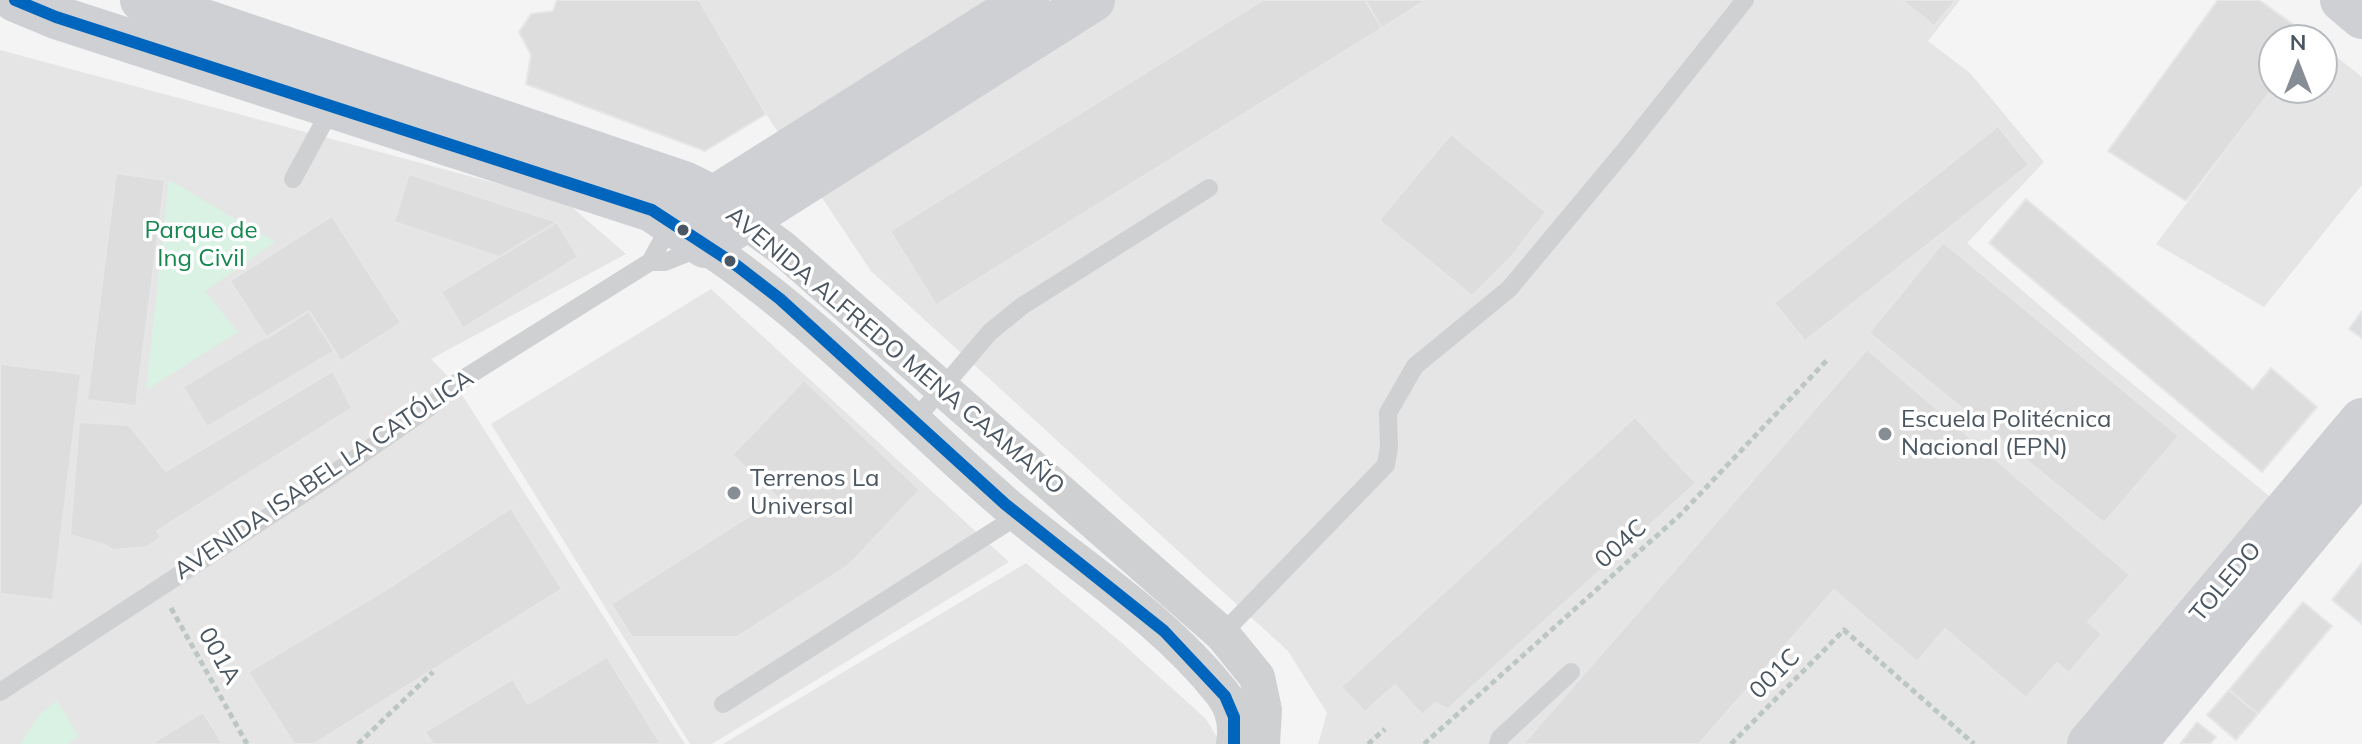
<!DOCTYPE html>
<meta charset="utf-8">
<style>
body{margin:0}
#map{position:relative;width:2362px;height:744px;overflow:hidden;background:#f4f4f4;font-family:Mulish,sans-serif}
canvas{display:block}
.north{position:absolute;left:2258px;top:24px;width:80px;height:80px;box-sizing:border-box;background:#fff;border:2px solid #b7bbc0;border-radius:50%;rotate:0deg;font-size:22px;font-weight:700;line-height:32px;text-align:center;color:#4a5661}
.north::after{content:'';display:block;margin:auto;width:28px;height:36px;background:#868d94;clip-path:polygon(50% 0,100% 100%,50% 72%,0 100%)}
</style>
<div id="map">
<canvas width="2362" height="744"></canvas>
<div class="north">N</div>
</div>
<script>
const ctx = document.querySelector('canvas').getContext('2d');
ctx.lineJoin = 'round';
function fill(path, color) { ctx.fillStyle = color; ctx.fill(path, 'evenodd'); }
function trace(path, color, width, dash) { ctx.strokeStyle = color; ctx.lineWidth = width; ctx.lineCap = dash ? 'butt' : 'round'; ctx.setLineDash(dash || []); ctx.stroke(path); }
function label(font, color, halo, rows, align = 'center') {
  ctx.font = font + ' Mulish,sans-serif'; ctx.lineWidth = 7; ctx.setLineDash([]); ctx.textBaseline = 'middle'; ctx.strokeStyle = halo; ctx.fillStyle = color; for (const [text, x, y, turn = 0] of rows) {
    ctx.save(); ctx.translate(x, y); ctx.rotate((+turn || 0) * Math.PI / 180); ctx.textAlign = isNaN(turn) ? turn : align; if (halo) ctx.strokeText(text, 0, 0); ctx.fillText(text, 0, 0); ctx.restore();
  }
}
const education = new Path2D(`
 M699,0H1960L1928,41L1970,73L2044,162L1967,243L2101,358L2285,509L2085,744H1318L1327,713L1288,651L871,271L766,114Z
 M2322,45L2362,77V185L2264,307L2156,244L2274,87L2322,88Z
 M0,50L566,202L626,254L431,359L455,384L685,744H0Z
 M711,289L1009,562L712,744H690L491,424Z
 M1026,563L1122,643L1206,719L1221,744H723Z`);
const green = new Path2D(`
 M169,180L275,242L205,291L238,332L146,390Z
 M57,701L79,736L68,744H20L40,714Z`);
const building = new Path2D(`
 M557,0H699L766,114L705,151L526,84L531,55L519,32L531,14L553,11Z
 M1263,0H1365L1382,28L936,305L890,231Z
 M1365,0H1426L1382,28Z
 M1902,0H1956L1934,26Z
 M2218,0H2259L2312,38L2310,40H2274V87L2186,201L2108,151Z
 M1998,126L2029,165L1805,341L1774,303Z
 M1451,134L1546,212L1512,256L1472,296L1379,220Z
 M116,173L165,180L136,406L87,400Z
 M409,174L557,222L499,257L394,222Z
 M2026,199L2253,390L2271,368L2317,407L2262,472L1989,243Z
 M332,216L401,323L341,361L309,311L267,338L230,281Z
 M557,222L578,257L463,328L441,292Z
 M1943,242L2179,436L2104,523L1869,333Z
 M309,311L334,351L207,427L183,387Z
 M2362,311V338L2349,329Z
 M1867,349L2130,575L2088,622L2102,634L2069,673L2057,663L2026,698L1945,629L1917,662L1834,590L1699,744H1523Z
 M0,364L81,374L53,600L0,594Z
 M333,371L352,408L157,531L161,537L147,547L113,550L105,545L70,535L79,422L129,425L166,471Z
 M804,380L920,490L849,565L737,637H632L611,604L778,498L732,455Z
 M1635,417L1696,483L1448,709L1435,703L1422,715L1395,685L1365,712L1341,687Z
 M511,508L562,589L314,744H294L248,672L384,591Z
 M2362,563V624L2332,600Z
 M2303,602L2332,626L2258,714L2229,690Z
 M607,657L661,744H433L425,732L513,679L528,704Z
 M2229,690L2258,714L2236,740L2207,715Z
 M203,712L223,744H151Z
 M2197,722L2216,737L2210,744H2180Z`);
const path = new Path2D(`
 M171,608L247,744
 M358,744L433,672
 M1368,744L1385,729
 M1424,744L1680,515L1829,358
 M1731,744L1844,630L1974,744`);
const lane = new Path2D(`
 M293,179L332,107
 M650,262H665L700,248
 M914,421L990,332L1022,306L1209,188
 M1222,634L1386,465L1389,447L1388,413L1415,366L1509,289L1625,150L1745,0
 M0,692L323,481L431,406L455,384L650,262L671,224
 M723,704L1019,515
 M1498,744L1500,738L1571,672`);
const street = new Path2D(`
 M745,221L782,248L1222,634L1257,677L1264,710L1262,744
 M705,246C814,318 904,416 1003,502C1076,565 1161,616 1222,693C1233,707 1237,726 1234,744`);
const secondary = new Path2D(`
 M15,0L56,17L652,210L705,246L1093,0
 M142,0L684,183L714,198L745,221
 M2342,0L2362,17
 M691,212L1027,0
 M2089,744L2362,420
 M2134,744L2362,469`);
const bus1 = new Path2D(`
 M15,0L56,17L652,210L736,265L780,299L1005,504L1164,631L1225,696L1234,717V744`);
const markers = [
 [683,230,7,"#4a5661"],
 [730,261,7,"#4a5661"],
 [1885,434,8,"#868d94"],
 [734,493,8,"#868d94"]
];
const parkNames = [
 ["Parque de",201,231],
 ["Ing Civil",201,259]
];
const streetNames = [
 ["AVENIDA ALFREDO MENA CAAMAÑO",895,351,40],
 ["AVENIDA ISABEL LA CATÓLICA",324,475,-34],
 ["004C",1621,544,-42],
 ["TOLEDO",2226,582,-50],
 ["001A",219,656,61],
 ["001C",1775,674,-45]
];
const poiNames = [
 ["Escuela Politécnica",1901,420],
 ["Nacional (EPN)",1901,448],
 ["Terrenos La",750,479],
 ["Universal",750,507]
];
fill(education, '#e6e5e6');
fill(green, '#d9f2e3');
fill(building, '#ddddde');
trace(building, '#e5e6e7', 2);
trace(path, '#bcc7c4', 5, [6, 4]);
trace(lane, '#ced0d2', 18);
trace(street, '#ced0d2', 36);
trace(secondary, '#ced0d4', 44);
trace(bus1, '#0065bd', 12);
for (const [x, y, r, color] of markers) { const dot = new Path2D(); dot.arc(x, y, r, 0, 2 * Math.PI); ctx.fillStyle = color; ctx.fill(dot); trace(dot, '#fff', 3); }
label('24px', '#17864f', '#fff', parkNames);
label('24px', '#4a5661', '#fff', streetNames);
label('24px', '#4a5661', '#fff', poiNames, 'left');
</script>
